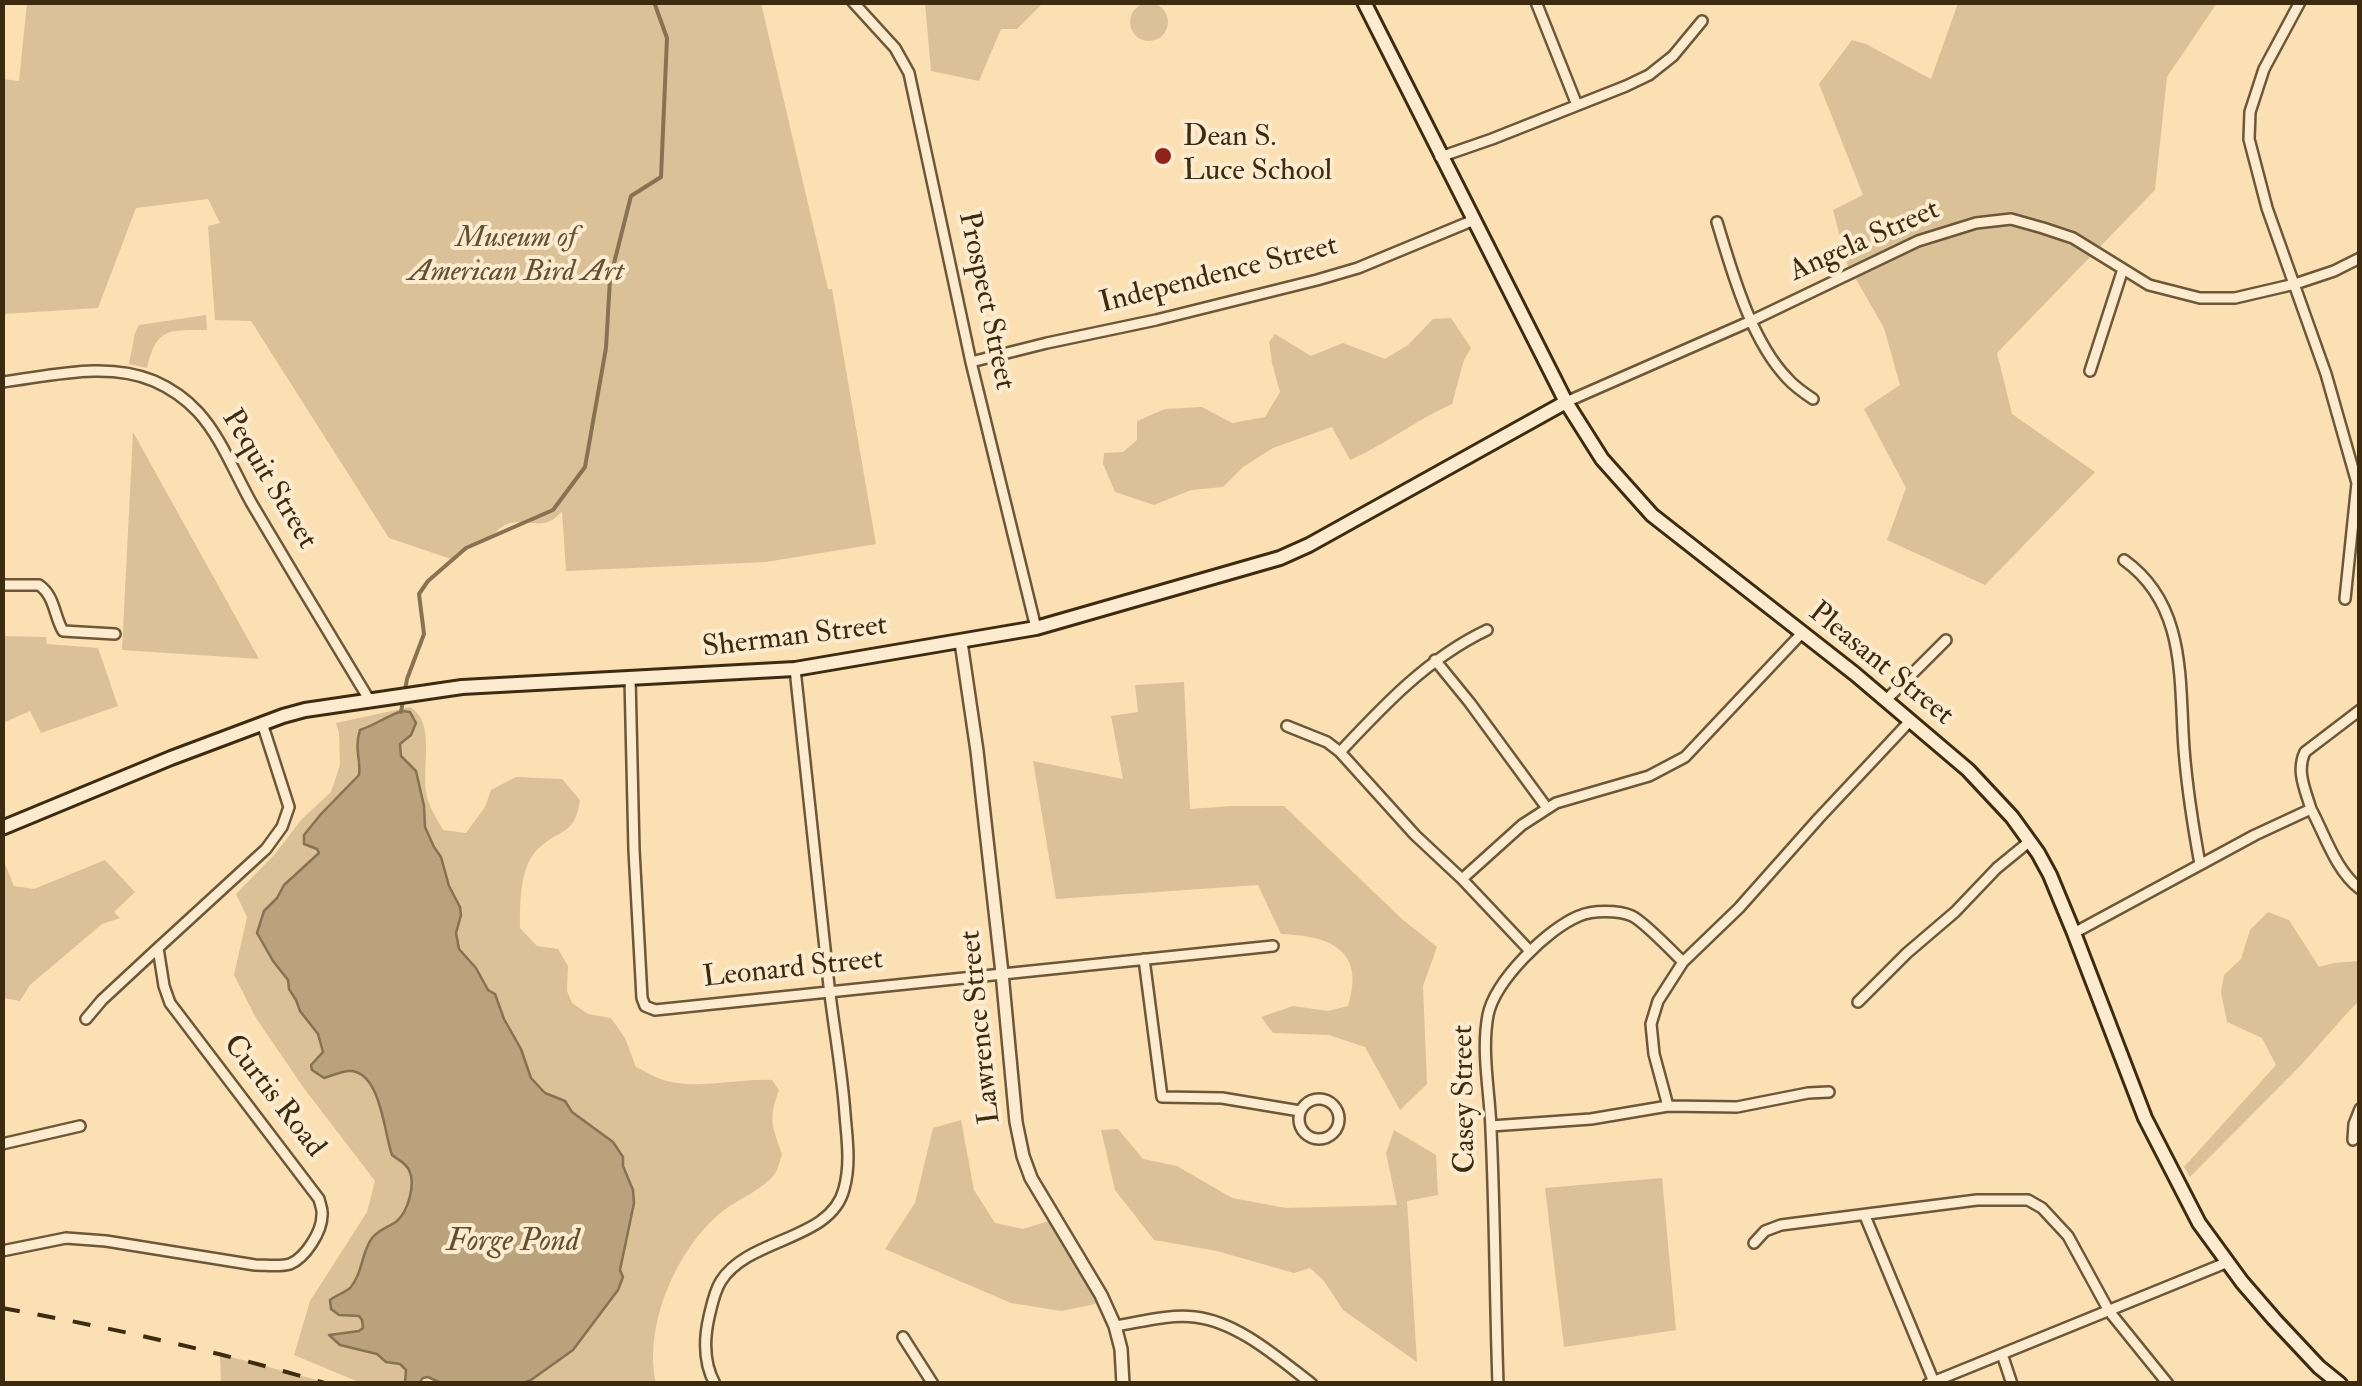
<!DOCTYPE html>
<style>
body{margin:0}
#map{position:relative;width:2362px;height:1386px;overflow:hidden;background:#fbe0b4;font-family:"IM FELL Double Pica",serif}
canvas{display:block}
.frame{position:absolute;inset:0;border:5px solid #3d2b10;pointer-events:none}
</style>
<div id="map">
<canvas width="2362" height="1386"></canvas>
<div class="frame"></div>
</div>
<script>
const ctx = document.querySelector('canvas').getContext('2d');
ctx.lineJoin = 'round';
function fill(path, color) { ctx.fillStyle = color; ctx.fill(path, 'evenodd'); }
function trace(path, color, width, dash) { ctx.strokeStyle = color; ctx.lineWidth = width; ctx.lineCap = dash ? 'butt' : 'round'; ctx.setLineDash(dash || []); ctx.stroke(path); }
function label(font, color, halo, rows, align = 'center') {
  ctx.font = font + ' "IM FELL Double Pica",serif'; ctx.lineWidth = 8; ctx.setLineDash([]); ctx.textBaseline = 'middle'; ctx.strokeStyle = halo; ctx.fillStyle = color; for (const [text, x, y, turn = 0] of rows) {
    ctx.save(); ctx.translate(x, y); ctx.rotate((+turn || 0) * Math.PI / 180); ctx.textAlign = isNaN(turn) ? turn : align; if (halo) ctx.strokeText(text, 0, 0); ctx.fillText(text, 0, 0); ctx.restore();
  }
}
const green = new Path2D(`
 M27,3H761L828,289H832L876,544L766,562L566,571L562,511C545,532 533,519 511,523C499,525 495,536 485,540C470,545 461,547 451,559L389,538L251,321L215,320L208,226L220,223L208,199L136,208L98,308L3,314V79L19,81Z
 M925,3V2L1043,3L1017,29H1001L979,81L931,71Z
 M1958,3H2217L2167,77L2155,190L1997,353L2012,414L2095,472L1985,585L1887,540L1906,488L1864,409L1900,385L1884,328L1853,274L1850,275L1833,210L1863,195L1819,84L1852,40L1866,44L1931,79Z
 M1130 22a19 19 0 1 1 38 0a19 19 0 1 1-38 0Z
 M206,315L207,330C170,330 156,327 147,368L129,364L135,333L139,325Z
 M1451,318L1471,348L1464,360L1452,404C1416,420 1386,444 1350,460L1332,427L1273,448L1243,467L1223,487L1191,490L1154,505L1115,492L1103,464L1104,453L1123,452L1137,440V421L1165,409L1202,407L1232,423L1265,417L1280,392L1272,363L1269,342L1275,334L1311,356L1343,343L1385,359L1408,345L1433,319Z
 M133,432L259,659L122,650Z
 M3,636L46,637L47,644L98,648L118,706L41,733L30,711L3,723Z
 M1184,682L1190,809L1232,806H1284L1402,919L1437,947L1423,986L1427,1084L1400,1110L1365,1047L1329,1035L1273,1033L1261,1017L1293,1006L1328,1011L1348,1006C1366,949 1329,936 1281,934L1258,885L1056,899L1033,761L1123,779L1111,716L1138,712L1135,685Z
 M410,707C438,724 419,772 428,800C431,810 438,821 443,830L466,833L485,807L491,790L516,777L562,779L580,800C575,834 563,828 541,846C519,864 520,902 520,928L537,946L558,949L568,966L567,991L572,1003L588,1014L611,1018L625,1038L636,1067C643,1070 650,1075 658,1078C693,1092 735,1078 772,1080L779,1090C768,1120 772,1125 782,1154C780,1160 778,1170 774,1175C763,1189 737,1200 723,1211C677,1247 643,1326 656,1383H523L531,1380L573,1349L618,1290L628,1230L632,1217L634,1203L633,1190L613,1142L572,1111L565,1101L545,1094L531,1078L521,1049L504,1019L495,994L488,990L476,968L459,949L456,933L461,916L460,907L449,886L441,857L434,847L425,827L424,806L416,770L401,756L400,744C409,736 417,731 415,718L402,711C387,716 375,725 360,730L357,762L360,771L359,775L321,814L304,835L308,846L317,849L319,853L311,863L292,875L277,898L264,911L258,937C267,950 277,963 285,976C292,986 294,1001 301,1012C311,1028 320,1031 323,1052L312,1065L324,1078C331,1076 340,1072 347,1072C387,1068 378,1138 395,1157C397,1159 405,1164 408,1166C415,1187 409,1209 393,1225C386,1232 375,1238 368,1246C365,1251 365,1256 363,1261C359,1279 350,1290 333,1296L339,1315L358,1316L362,1319L363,1328L359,1331L333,1333L340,1345L377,1354L386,1362L403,1366L408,1374L405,1383H361L294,1355L310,1301L367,1212L375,1181L303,1087L256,1018L234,975L247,917L236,894L275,854L301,820L331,792L340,765L339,733L336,723Z
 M3,859L14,886L34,889L105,860L135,892L114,912L120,918L102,924L30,985L20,1001L3,998Z
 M2268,912L2289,920L2319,967L2334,963L2359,961V1001L2348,1012L2302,1064L2190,1177L2184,1167L2276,1065L2262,1038L2227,1022L2221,992L2224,975L2241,959L2250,930Z
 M961,1120L974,1190L995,1223L1023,1229L1055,1219L1105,1302L1061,1311L1011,1303L885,1249L915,1203L933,1128Z
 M1118,1129L1143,1159L1177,1166L1232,1198L1286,1208L1397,1205L1386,1153L1394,1130L1436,1155L1438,1195L1407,1201L1417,1362L1343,1310L1324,1281L1310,1268L1294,1273L1217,1251L1154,1240L1115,1190L1101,1130Z
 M1662,1178L1676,1330L1564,1347L1545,1188Z
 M220,1354L328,1383H221Z`);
const water = new Path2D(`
 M402,711L410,712L416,723L411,735L400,744L401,756L416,771L424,806L425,827L434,847L441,857L449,886L460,907L461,915L456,933L459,949L476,968L488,990L495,994L504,1019L521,1049L531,1078L545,1093L565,1101L572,1112L613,1142L623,1157V1166L633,1190L634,1203L620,1270L623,1277L618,1290L573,1350L531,1380L523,1383H441L428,1377L423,1378L419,1383H405L406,1370L400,1364L386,1362L377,1354L340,1345L329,1335L359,1331L363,1328L362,1320L359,1316L339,1315L331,1309L330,1300C336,1295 344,1293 350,1288C363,1273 361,1253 372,1238C379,1229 389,1227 397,1221C408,1211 416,1184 409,1170C406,1163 397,1159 392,1155C384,1134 381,1069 348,1071C340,1072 331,1076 324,1078L312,1070L311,1065L323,1052L318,1034L300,1011L296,1000L289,989L288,980L273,961L257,933L264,911L277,898L284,885L319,853L317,849L304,844V835L321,814L359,775C361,760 354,749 360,730C375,725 387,716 402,711Z`);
const stream = new Path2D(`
 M401,712L407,679L424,634L419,594L428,581L466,548L553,510L585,467L606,348L610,279L631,196L661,177L667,38L654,2`);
const minor = new Path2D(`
 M853,2L895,48L909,73L971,362L1036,628
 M1536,2L1577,105
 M2300,2L2264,69L2250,112L2249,139L2267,208L2326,374L2357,483L2345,599
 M1440,157L1492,139L1626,86L1649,75L1673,56L1702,21
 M1717,222C1732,272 1751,341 1788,379C1795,387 1804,393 1813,399
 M971,362L1047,343L1156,320L1317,280L1358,268L1474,220
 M2090,371L2123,269
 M2,382C51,376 107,361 154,381C170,388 186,399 198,412C221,437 235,474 252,504C291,570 330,635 370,701
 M1566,402L1751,321L1918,241L1976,223L2011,219L2043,228L2073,238L2149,285L2200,298H2235L2295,284L2334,271L2360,258
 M2124,560C2187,605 2179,680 2184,749C2187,788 2193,826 2200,864
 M2,585H39C55,596 54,616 63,631L115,634
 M1435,660L1470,703L1547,808
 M630,678L634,850L642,998L645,1006L655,1010L1273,946
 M1886,700L1946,640
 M1287,726L1327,742L1340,752L1415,835L1462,879L1530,951
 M1340,752C1384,705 1428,658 1487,630
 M2311,809C2325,835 2336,871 2360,889
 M1462,879L1522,825L1556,803L1649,776L1685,757L1802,633
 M2074,933L2255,835L2311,809C2305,789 2296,771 2305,752L2360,710
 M1144,959L1162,1097L1222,1098L1300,1111
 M1858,1002L1907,953L1955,912L1997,868L2030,841
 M86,1019L102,1000L158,948
 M1299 1119a20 20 0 1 1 40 0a20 20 0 1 1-40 0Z
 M1668,1106L1654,1054L1651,1024L1658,1001L1683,962L1739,908L1819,818L1910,721
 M1491,1126L1591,1119L1668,1106L1737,1107L1808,1093L1829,1092
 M2353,1140L2354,1124L2360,1109
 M2,1144L80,1126
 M1865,1216L1934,1382
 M1754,1243L1765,1231L1781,1225L1977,1200H2028L2042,1208L2068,1236L2109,1311L2168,1384
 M2,1251L66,1238L106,1241L255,1265C266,1265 280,1267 290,1264C305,1258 322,1232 322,1215C323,1210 320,1204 319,1199L170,1003L164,986L158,948L266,849L282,827L289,807L262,723
 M1115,1326C1141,1322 1168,1314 1195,1317C1238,1322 1278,1358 1312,1384
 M903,1337L933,1384
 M2002,1354L2012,1384
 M715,1384C704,1364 704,1339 709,1317C712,1305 714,1292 721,1281C749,1237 831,1241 844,1189C851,1164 847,1139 845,1114C842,1071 834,1029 829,986C817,881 806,775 795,669
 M1498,1384C1495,1299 1495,1214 1491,1130C1490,1092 1481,1053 1488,1015C1495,981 1547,929 1579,916C1592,910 1619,910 1632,916C1643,921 1673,952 1683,962
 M1928,1384L2228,1262`);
const tertiary = new Path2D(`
 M961,642L977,751L1002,973L1016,1122L1023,1156L1031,1178L1101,1295L1115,1326L1121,1349L1123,1384`);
const secondary = new Path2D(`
 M1364,2L1566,402L1602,459L1652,515L1855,674L1968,770L2012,817L2038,853L2050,875L2074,933L2145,1118L2199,1223L2242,1282L2274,1319L2319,1367L2340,1384
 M2,828L171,758L283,716L305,710L462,687L795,669L1036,628L1280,558L1309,545L1566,402`);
const rail = new Path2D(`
 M2,1308C113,1328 221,1352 328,1384`);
const markers = [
 [1163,156,10,"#8f2418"]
];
const poiNames = [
 ["Dean S.",1183,139],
 ["Luce School",1183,173]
];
const parkNames = [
 ["Museum of",516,240],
 ["American Bird Art",516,274]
];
const streetNames = [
 ["Angela Street",1865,242,-24],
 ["Independence Street",1219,276,-14],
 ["Prospect Street",985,301,78],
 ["Pequit Street",268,480,59],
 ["Sherman Street",795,638,-7],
 ["Pleasant Street",1880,665,39],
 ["Leonard Street",793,970,-6],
 ["Lawrence Street",982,1027,-96],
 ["Curtis Road",273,1097,52],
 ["Casey Street",1466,1099,-91]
];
const waterNames = [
 ["Forge Pond",513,1243]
];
fill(green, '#dbc198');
fill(water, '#baa27c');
trace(water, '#887251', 2.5);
trace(stream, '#887251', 4);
trace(minor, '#6c5839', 14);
trace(tertiary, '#6c5839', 16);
trace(secondary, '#3d2b10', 18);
trace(minor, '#fcebce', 9);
trace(tertiary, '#fcebce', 11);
trace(secondary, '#fcebce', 12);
trace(rail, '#3d2b10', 4, [18, 18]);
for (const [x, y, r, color] of markers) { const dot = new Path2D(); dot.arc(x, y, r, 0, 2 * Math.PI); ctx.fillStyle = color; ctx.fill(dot); trace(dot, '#fcebce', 4); }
label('30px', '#3d2b10', '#fcebce', poiNames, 'left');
label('italic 30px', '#645032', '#fcebce', parkNames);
label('30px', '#3d2b10', '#fcebce', streetNames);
label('italic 32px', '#624f30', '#fcebce', waterNames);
</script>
